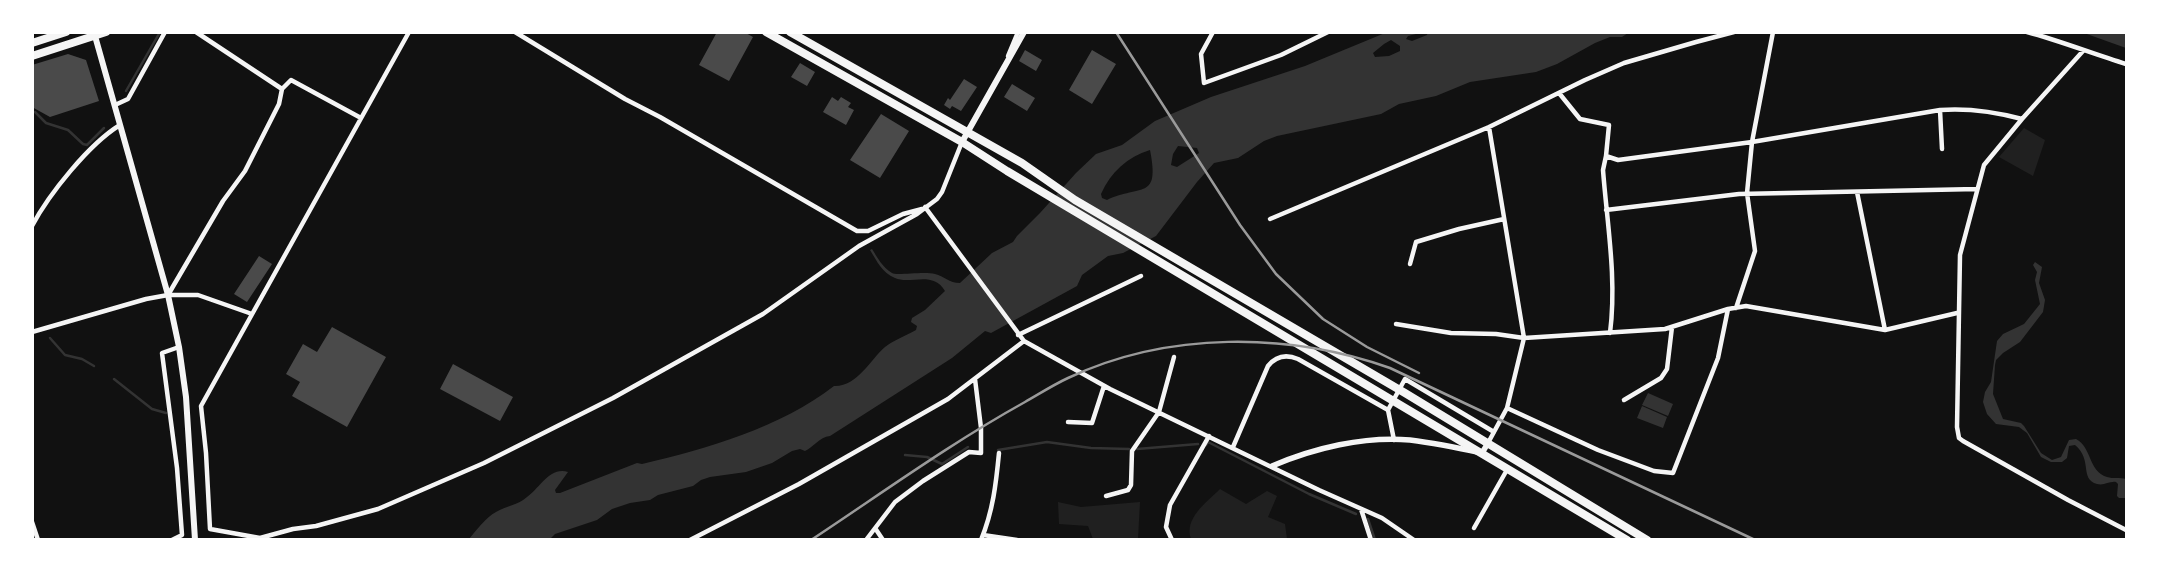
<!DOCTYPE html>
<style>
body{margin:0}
#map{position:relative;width:2159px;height:572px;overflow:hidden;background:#111;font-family:Georgia,serif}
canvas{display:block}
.frame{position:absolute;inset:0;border:34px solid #fff;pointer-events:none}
</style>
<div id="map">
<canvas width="2159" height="572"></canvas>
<div class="frame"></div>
</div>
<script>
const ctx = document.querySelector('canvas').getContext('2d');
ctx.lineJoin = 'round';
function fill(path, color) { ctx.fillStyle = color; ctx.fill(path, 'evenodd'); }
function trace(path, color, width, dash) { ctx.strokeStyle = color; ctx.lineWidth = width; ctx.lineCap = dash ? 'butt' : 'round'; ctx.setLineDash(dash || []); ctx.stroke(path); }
const green = new Path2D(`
 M2024,128L2045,140L2033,176L1999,157Z
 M1220,489L1246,504L1267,491L1277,496L1268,517L1285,524L1287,539H1191C1184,518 1206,503 1220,489Z
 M1058,502L1081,507L1140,502L1138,539H1093L1088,526L1059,524Z`);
const water = new Path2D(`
 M1428,32L1628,33L1622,37H1610L1595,43L1557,64L1536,72L1470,82L1436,96L1399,104L1381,114L1277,136L1264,141L1238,158L1214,163L1197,182L1156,236L1123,253L1108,256L1082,275L1077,286L991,333L985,331L952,358L830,436C819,437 814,447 805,451L800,449L792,451L772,463L746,472L710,477L701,480L693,486L658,495L650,500L630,503L612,509L597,520L555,534L550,539L468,540C476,531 486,517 496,512C506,506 518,505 527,497C539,489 550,466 568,472L555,490L556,493H560L637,463L642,464C707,449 781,427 834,386C857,387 870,360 885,347C894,340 905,336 916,330L917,326L911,322L912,318L925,310L945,291C933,270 910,285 895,278C882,273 877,261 870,250L872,249C877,257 883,268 892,273C896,276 924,271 935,274C944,276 949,283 960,283L992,253L1013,242L1017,236L1040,213L1076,173L1096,154L1122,145L1155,121L1211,97L1305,66L1385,33H1420L1408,36L1406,39L1412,41L1427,35ZM1391,40L1400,46V51L1389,56L1375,57L1373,53L1384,44ZM1178,146L1197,148L1199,153L1177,167L1171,165L1173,154ZM1150,150C1160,201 1141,184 1107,200L1102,198L1101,194C1111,172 1127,157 1150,150Z
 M2084,33H2126V48Z
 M2035,262L2042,267L2039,283L2045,300L2043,312L2020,342L2003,353L1996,360L1995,365L1993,394L2003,419L2021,423L2024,426L2041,453L2052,460L2061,457L2069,440L2076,439C2092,447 2088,471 2107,477C2113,479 2120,477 2126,479V498H2119L2117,496L2118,484L2116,482C2109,481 2104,486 2097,484C2079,479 2093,460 2075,445L2069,446L2067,458L2062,462H2051L2041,457L2027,433L2019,427L1996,424L1987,414L1983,402L1985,392L1991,382L1997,341L2003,334L2024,324L2040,304L2035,280L2037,272L2033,265Z
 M1648,393L1673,404L1668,416L1642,405Z
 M1642,406L1667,417L1663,428L1637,418Z`);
const stream = new Path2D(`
 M126,91L160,32
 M35,112L46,123L68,130L83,144L87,145L104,128
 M50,338L65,355L82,359L94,366
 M114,379L152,409L166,413
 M1206,445L1208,442L1309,494L1356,514
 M1137,449L1198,444
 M998,450L1047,442L1091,448L1129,449
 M905,455L927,457L942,464L968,447
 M1368,519L1375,540`);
const building = new Path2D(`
 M717,32H744L753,37L729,81L699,65Z
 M1025,50L1042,60L1036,71L1019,61Z
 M1092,50L1116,64L1092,104L1069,90Z
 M68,54L86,60L99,101L50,117L32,107V65Z
 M800,63L815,72L807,86L791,77Z
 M964,79L977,87L961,111L952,106L950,109L944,105L948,98L950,100Z
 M1012,84L1035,98L1027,111L1004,97Z
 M832,97L838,101L841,97L851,103L848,107L854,110L846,125L823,112Z
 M881,114L909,131L880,178L850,160Z
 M259,256L272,264L247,302L234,294Z
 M332,327L386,357L347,427L292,396L300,382L286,374L303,344L317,352Z
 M453,364L513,397L500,421L440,389Z`);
const minor = new Path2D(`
 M196,32L282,89
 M409,32L201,406L206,453L210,529L260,538L293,529L316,526L378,509L484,463L613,398L763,314L859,246L917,214L937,199L942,192L962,142
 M515,32L625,99L660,117L857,231H868L903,214L922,209
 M1213,32L1201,54L1204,83L1281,55L1328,32
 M2027,32C2061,41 2093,54 2126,64
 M2083,51L2022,119L1984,165L1960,255L1957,427L1959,438L1963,441L2068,500L2126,530
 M1008,56L1018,32
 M1559,93L1580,119L1609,125L1606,156L1603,170C1607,223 1617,279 1610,333
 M115,105L128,99L165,32
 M1940,110L1942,149
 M1606,156L1618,160L1752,142L1940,110C1967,108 1996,112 2022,119
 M1857,192L1885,330
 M925,207L1024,341
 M1606,210L1739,194L1977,189
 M1270,219L1489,127L1585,80L1624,63L1696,42L1734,32
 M32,226C49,194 89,144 120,125
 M1410,264L1416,242L1459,229L1504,219
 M168,295L223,201L245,171L279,104L282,89L291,80L361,118
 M1736,308L1755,251L1747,193L1752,142L1773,32
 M1396,324L1451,333L1496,334L1524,338L1665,329L1728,309L1746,306L1885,330L1957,313
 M32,332L146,299L168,295H198L252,314
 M1018,335L1141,276
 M1624,400L1661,378L1667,369L1672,327
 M1507,408L1598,450L1654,471L1673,473L1718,358L1728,309
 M1388,410L1405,379L1494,432
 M1068,422L1092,423L1104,386
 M1488,443L1507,408L1524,338L1489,127
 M1233,447L1268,366C1276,356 1286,354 1298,359L1388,410L1394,440
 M1106,496L1128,490L1131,485L1132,451L1159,412L1174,357
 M1361,509L1371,540
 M32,522L38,540
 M875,528L883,540
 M1474,528L1508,468
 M983,535L1017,540
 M172,540L182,535L177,468L162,353L179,347
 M690,540L799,484L948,399L1024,341L1110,389L1319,490L1382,518L1414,540
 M866,540L895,502L923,481L969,452L981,453V428L975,379
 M981,540C993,511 996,484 999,453
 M1172,540L1166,527L1170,505L1209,436`);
const tertiary = new Path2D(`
 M1272,466C1314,448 1364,436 1410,440C1434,443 1459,448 1482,453L1488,443`);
const secondary = new Path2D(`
 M95,36L168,295L179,347L186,397L195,540
 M962,142L1024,32`);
const trunk = new Path2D(`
 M766,32L962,142L1007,171L1627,540
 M790,32L1022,163L1075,200L1405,393L1647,540
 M32,43L66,32
 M32,56L106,32`);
const rail = new Path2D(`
 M1116,32L1240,225L1276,274L1323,319L1367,347L1419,373
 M811,540C882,493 951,443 1025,402C1039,394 1053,385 1068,378C1168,331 1288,332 1390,368L1755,540`);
fill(green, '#202020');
fill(water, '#333');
trace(stream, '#333', 2.5);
fill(building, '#4a4a4a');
trace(minor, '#f5f5f5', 4.5);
trace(tertiary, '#f5f5f5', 5.5);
trace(secondary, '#f5f5f5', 6);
trace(trunk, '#f5f5f5', 8);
trace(rail, '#9a9a9a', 2.5);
</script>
